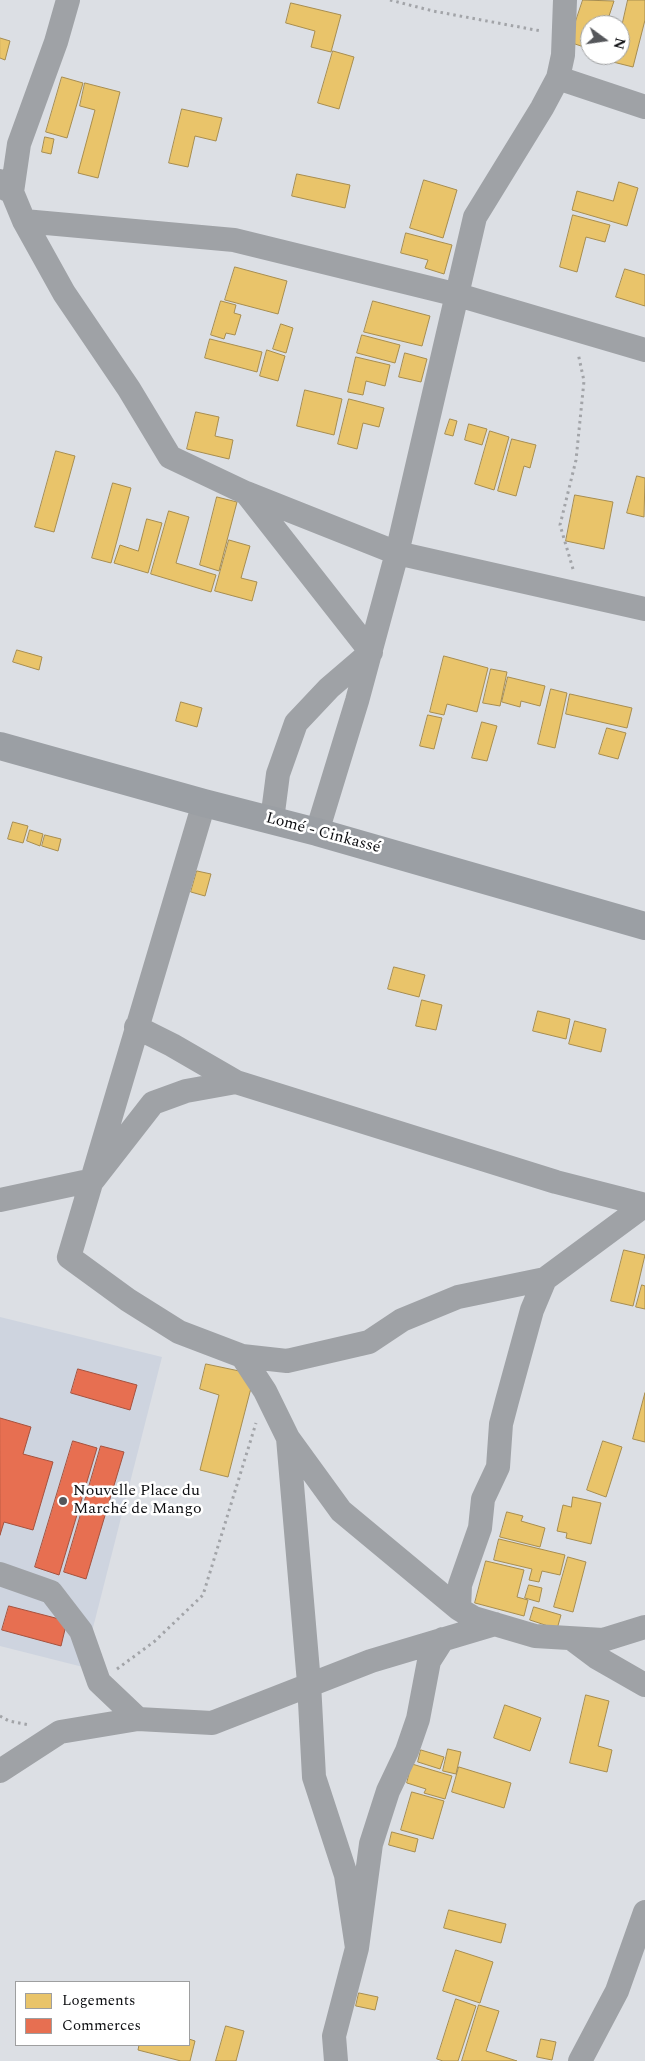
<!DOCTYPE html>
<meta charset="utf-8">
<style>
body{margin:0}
#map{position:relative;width:645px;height:2061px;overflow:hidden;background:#dcdfe4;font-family:Spectral,serif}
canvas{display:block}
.legend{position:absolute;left:15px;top:1981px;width:175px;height:65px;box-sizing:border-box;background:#fff;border:1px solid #9e9fa0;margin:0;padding:6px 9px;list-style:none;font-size:15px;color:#0d0e11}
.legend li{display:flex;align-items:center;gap:10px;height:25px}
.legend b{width:25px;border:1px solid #9e9fa0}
.north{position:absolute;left:580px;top:15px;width:50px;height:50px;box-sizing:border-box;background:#fff;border:1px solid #9e9fa0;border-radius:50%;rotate:104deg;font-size:14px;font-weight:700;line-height:20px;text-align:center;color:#0d0e11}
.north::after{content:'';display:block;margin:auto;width:18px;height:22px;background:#55575b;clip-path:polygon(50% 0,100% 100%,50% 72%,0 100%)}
</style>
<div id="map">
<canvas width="645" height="2061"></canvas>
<ul class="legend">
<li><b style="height:14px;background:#e9c46a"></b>Logements</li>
<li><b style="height:14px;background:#e76f51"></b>Commerces</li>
</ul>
<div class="north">N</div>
</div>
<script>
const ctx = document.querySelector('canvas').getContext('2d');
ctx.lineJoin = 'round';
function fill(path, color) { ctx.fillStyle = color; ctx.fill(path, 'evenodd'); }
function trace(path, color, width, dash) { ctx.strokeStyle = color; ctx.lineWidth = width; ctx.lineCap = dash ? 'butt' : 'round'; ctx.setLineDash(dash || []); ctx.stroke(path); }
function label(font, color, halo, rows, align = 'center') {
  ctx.font = font + ' Spectral,serif'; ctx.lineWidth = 5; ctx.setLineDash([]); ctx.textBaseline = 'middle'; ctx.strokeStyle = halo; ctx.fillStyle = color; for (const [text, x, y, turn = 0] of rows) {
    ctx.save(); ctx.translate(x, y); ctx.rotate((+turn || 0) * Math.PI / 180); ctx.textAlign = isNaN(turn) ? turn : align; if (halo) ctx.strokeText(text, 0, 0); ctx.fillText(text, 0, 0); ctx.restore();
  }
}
const built = new Path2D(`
 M0,1317L162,1357L83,1667L0,1646Z`);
const homes = new Path2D(`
 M583,0L614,1L606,25H590V49L569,42Z
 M628,0H645V20L633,67L613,62L615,55H620V34Z
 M291,3L341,15L331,52L311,47L315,31L286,23Z
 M0,38L10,41L5,60L0,58Z
 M333,51L354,57L339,109L318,103Z
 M62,77L83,83L67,138L46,132Z
 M85,83L120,92L98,178L78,173L95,110L80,106Z
 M182,109L222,118L216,141L195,136L188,167L169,163Z
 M45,137L54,139L51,154L42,152Z
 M297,174L350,185L345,208L292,196Z
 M424,180L457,190L443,238L410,228Z
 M619,182L638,188L627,226L572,210L577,191L613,201Z
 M573,215L610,225L605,242L586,237L577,272L560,267Z
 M406,233L452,245L444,274L425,268L428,260L401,253Z
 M235,267L287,281L278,314L225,300Z
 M625,269L645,275V306L616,297Z
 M221,301L236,305L234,313L241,315L235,335L226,333L224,339L211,335Z
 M373,301L430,316L422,346L364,332Z
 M281,324L293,328L286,353L273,349Z
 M362,335L400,345L395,363L357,353Z
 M210,339L262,352L257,372L205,358Z
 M267,350L285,356L278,381L260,376Z
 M405,353L427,359L421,382L399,377Z
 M356,357L390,365L385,386L366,381L363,395L348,392Z
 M305,390L342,399L334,435L297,426Z
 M349,399L384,408L379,427L363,423L357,449L338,444Z
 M196,412L219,417L215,436L233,440L229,459L187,449Z
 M450,419L457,421L453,436L445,434Z
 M469,424L487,429L482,445L465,440Z
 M490,431L509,437L494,490L475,484Z
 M512,439L536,445L530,468L524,466L516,496L498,491Z
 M56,451L75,456L54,532L35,527Z
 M637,476L645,478L644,517L627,513Z
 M113,483L131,488L111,563L92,558Z
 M575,495L613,502L604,549L566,541Z
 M217,497L237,502L219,571L200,565Z
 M169,511L189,517L176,563L216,575L211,592L151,574Z
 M147,519L162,523L148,573L114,563L120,545L138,551Z
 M229,540L250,546L241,578L257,582L252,601L215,591Z
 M17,650L42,657L39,670L13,662Z
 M444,656L488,668L477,712L447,704L444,715L430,712Z
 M491,669L507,672L500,706L483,703Z
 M508,677L545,686L540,706L521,701L520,707L502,702Z
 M551,689L567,693L555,748L538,744Z
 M570,694L632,708L627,728L566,714Z
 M181,702L202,708L197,727L176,721Z
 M428,715L442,718L434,749L420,746Z
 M482,722L497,726L487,761L472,758Z
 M607,728L626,733L618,759L599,754Z
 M13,822L28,826L23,843L8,839Z
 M30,830L43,834L40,846L27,841Z
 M45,835L61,839L58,851L42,846Z
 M197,871L211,874L205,896L191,892Z
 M394,967L425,975L419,997L388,989Z
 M422,1000L442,1005L436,1030L416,1026Z
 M538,1011L570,1019L566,1039L533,1031Z
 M575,1021L606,1029L601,1052L569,1044Z
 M624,1250L645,1255L633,1306L611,1301Z
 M642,1285L645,1286V1309L636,1307Z
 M206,1364L244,1372L251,1388L228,1477L200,1470L219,1395L200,1389Z
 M645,1393V1442L633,1439Z
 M603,1441L622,1447L606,1497L587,1490Z
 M573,1497L601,1503L591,1544L566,1538L567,1533L557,1531L563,1505L571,1507Z
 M507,1512L523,1516L521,1521L545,1528L540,1547L500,1537Z
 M499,1539L565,1555L560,1575L542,1571L539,1582L529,1580L532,1569L494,1560Z
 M568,1557L586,1562L573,1612L554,1607Z
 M486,1561L524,1570L517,1597L528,1600L524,1616L475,1603Z
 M529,1585L542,1588L539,1602L525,1598Z
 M534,1607L561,1615L557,1629L530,1620Z
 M586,1695L609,1701L598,1746L612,1750L607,1772L570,1763Z
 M505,1705L541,1718L530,1751L494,1738Z
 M448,1749L461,1752L456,1774L443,1771Z
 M421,1750L444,1757L440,1769L418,1762Z
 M412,1764L452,1776L445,1799L424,1793L426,1789L407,1783Z
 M459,1767L511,1783L504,1808L452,1792Z
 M412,1792L444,1801L433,1839L401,1830Z
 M392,1832L418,1839L415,1852L389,1845Z
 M449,1910L506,1924L501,1943L444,1928Z
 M456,1950L493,1962L480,2003L443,1991Z
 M359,1993L378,1997L375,2010L356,2006Z
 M456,1999L476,2006L458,2061H443L437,2059Z
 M479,2005L499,2011L486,2051L517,2061H462Z
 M226,2026L244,2031L236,2061H216Z
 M189,2039L195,2041L190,2061H181L138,2050L139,2045H189Z
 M541,2039L556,2042L552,2060L537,2057Z`);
const shops = new Path2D(`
 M78,1369L137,1385L130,1410L71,1393Z
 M0,1418L31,1427L23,1454L53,1462L33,1530L4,1522L0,1535Z
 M73,1441L97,1448L59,1575L35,1567Z
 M101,1446L124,1452L86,1579L64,1572Z
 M9,1606L67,1621L61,1646L2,1630Z`);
const path = new Path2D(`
 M390,0L433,11L541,31
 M573,569L560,525L576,460L584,381L578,353
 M117,1669L155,1641L203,1595L256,1423
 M0,1716L9,1721L30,1725`);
const street = new Path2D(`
 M558,78L645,107
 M0,181L12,192L24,221L64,293L129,389L170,457L246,493L397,553L645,609
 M2,187L12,192L19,144L56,42L68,0
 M24,221L234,240L458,295L645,350
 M247,494L371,652L329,688L296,723L278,774L272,820
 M204,803L69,1257L128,1300L179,1332L242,1356L287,1361L369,1342L402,1320L458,1297L545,1279L645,1205
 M317,832L357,701L397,553L475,217L542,108L558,78L563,55L565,0
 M136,1027L172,1045L236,1082L556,1182L645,1205
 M0,1200L93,1180L153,1103L186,1091L236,1082
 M545,1279L532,1310L507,1401L501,1424L498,1467L483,1499L480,1528L460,1585L459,1609L474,1618L535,1636L603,1640L645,1627
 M242,1356L265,1391L288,1438L341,1511L459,1609
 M288,1438L309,1683L314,1777L346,1875L357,1948
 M0,1574L51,1592L81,1631L99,1682L138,1719L212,1723L371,1661L495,1624
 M572,1639L596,1657L645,1685
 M0,1771L60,1732L138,1719
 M336,2061L334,2036L357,1948L371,1844L388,1791L407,1751L418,1719L429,1661L443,1639
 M580,2061L617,1991L645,1912`);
const highway = new Path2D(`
 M0,746L204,803L317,832L645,926`);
const markers = [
 [63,1501,5,"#55575b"]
];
const streetNames = [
 ["Lomé - Cinkassé",323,834,15]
];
const poiNames = [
 ["Nouvelle Place du",73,1492],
 ["Marché de Mango",73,1510]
];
fill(built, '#ced4df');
fill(homes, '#e9c46a');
trace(homes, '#a78d4f', 1);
fill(shops, '#e76f51');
trace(shops, '#a6523e', 1);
trace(path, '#a2a4a8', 3, [2.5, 4]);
trace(street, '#9fa2a6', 24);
trace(highway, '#9b9fa4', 28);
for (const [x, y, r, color] of markers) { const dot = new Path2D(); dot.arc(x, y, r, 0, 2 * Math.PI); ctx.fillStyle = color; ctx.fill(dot); trace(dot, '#fff', 2); }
label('16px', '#0d0e11', '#fff', streetNames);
label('16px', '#0d0e11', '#fff', poiNames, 'left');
</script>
